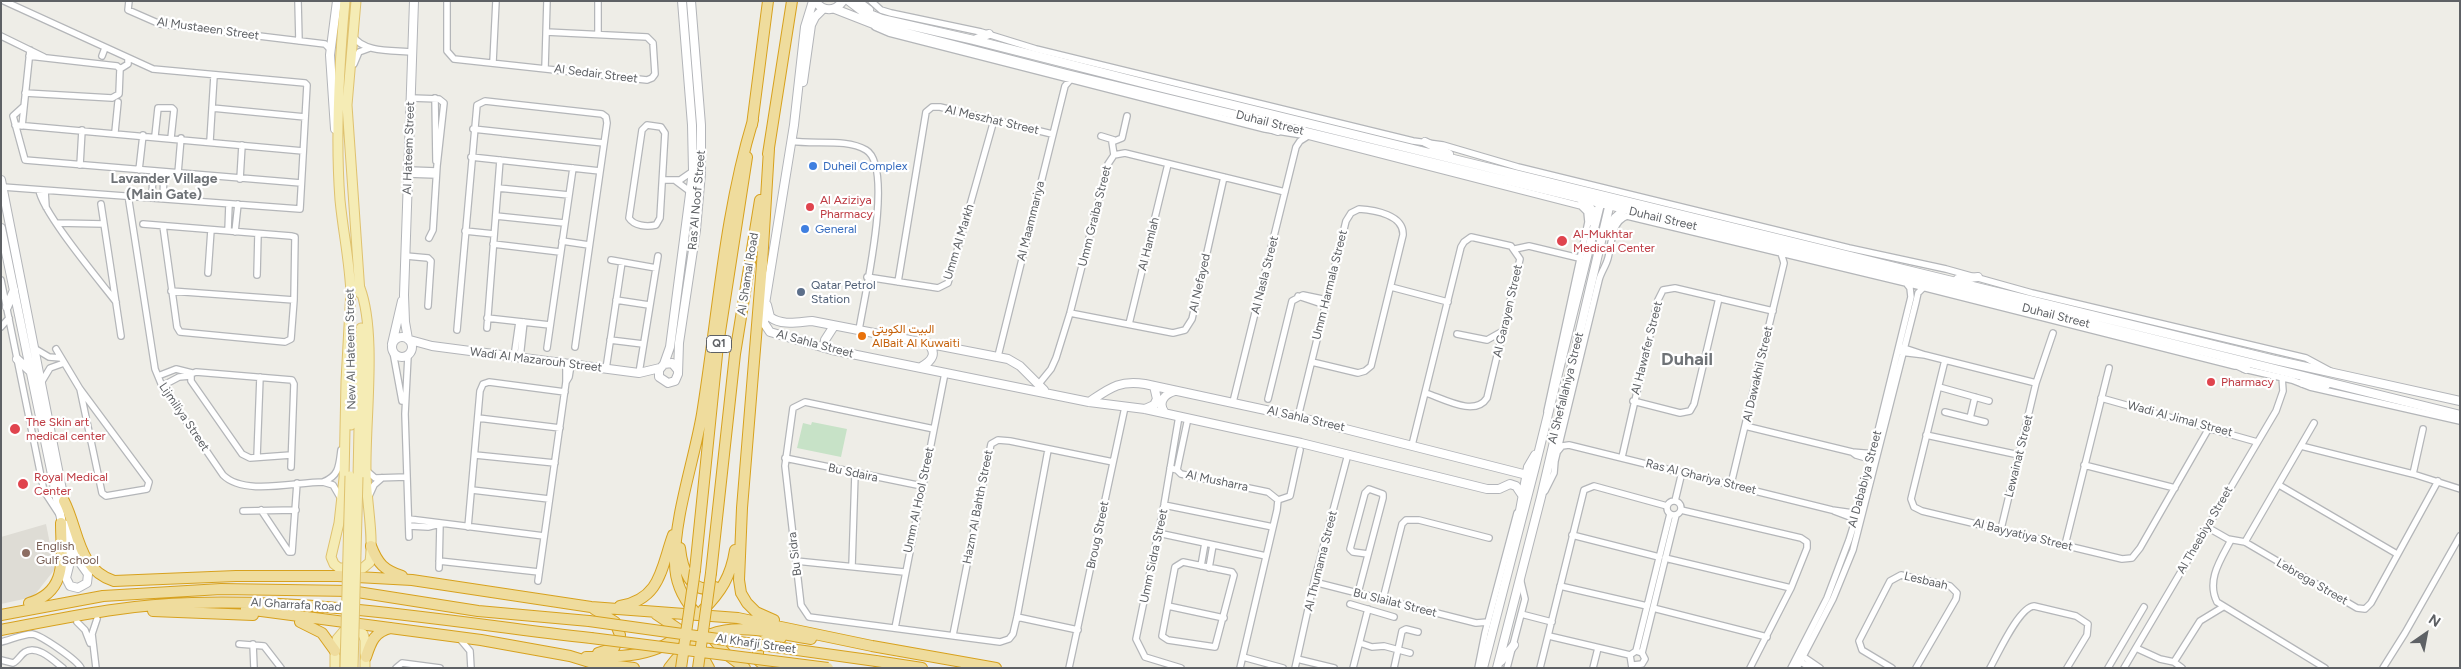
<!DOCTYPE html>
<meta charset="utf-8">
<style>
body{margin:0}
#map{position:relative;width:2461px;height:669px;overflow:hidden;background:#eeede7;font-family:Figtree,sans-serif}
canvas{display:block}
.frame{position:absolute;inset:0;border:2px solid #5e6165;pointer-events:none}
.north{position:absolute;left:2401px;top:609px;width:50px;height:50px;-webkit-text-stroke:4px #fff;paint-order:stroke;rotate:33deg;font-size:14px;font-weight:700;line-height:20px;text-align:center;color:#5e6165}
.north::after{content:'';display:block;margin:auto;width:18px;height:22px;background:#5e6165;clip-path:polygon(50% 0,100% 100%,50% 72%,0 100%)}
</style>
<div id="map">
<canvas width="2461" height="669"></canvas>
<div class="frame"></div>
<div class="north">N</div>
</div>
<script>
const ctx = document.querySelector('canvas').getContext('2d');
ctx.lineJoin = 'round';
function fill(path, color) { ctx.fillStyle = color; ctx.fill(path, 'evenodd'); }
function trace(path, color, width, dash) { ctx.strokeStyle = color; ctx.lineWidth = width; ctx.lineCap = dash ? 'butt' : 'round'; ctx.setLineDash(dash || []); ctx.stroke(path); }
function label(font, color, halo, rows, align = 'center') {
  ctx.font = font + ' Figtree,Vazirmatn,sans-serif'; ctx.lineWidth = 4.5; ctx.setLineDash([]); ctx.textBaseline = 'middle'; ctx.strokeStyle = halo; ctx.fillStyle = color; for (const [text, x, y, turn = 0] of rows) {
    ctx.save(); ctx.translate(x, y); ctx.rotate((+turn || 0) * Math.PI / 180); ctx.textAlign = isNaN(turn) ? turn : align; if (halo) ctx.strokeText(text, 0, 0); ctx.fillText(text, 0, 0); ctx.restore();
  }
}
const education = new Path2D(`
 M46,524L55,569L33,597L1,604V537Z`);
const green = new Path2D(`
 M812,422L847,429L841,457L797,448L803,423L811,425Z`);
const street = new Path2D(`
 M129,1L128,10L160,24L325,44L331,50
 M298,1L299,41
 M447,1V51L454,59L647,80L652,78L655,74L653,43L647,37L546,32
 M598,1V34
 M871,1L881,10L891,13L981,32L1036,49L1413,141L1443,145L1518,167L1849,248L1946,269L2032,293L2306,358L2332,372
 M875,27L889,33L1265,129L1308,136L1581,206L1587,212L1588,222L1547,411
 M1,36L44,57
 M353,36C363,53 394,50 413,52
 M102,56L105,48
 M493,62L496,1
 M354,64L359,52L370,48
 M545,68L547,1
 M120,69L128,64V58
 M25,93L112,98L119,94L120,69L117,66L29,56
 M411,98L439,99L444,103L437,166L433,230L429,238
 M435,98L436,161
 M24,106L13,116L25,160L301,183
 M212,108L305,117
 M15,125L303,151
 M647,125L661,127L665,133L660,218L656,225C647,227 634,226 629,218L642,130Z
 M22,126L30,50
 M473,129L604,143
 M115,132L118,102
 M155,136L158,108H172L174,110L171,138
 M1101,136L1114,140
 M210,141L214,76
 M791,141C814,145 846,138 866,150C895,167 864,298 859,330
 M1114,155L1112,142L1122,138L1127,116
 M471,157L600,171
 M80,165L82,130
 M139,170L143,135
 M409,170L436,171
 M178,173L181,138
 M408,174L436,175
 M240,179L242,145
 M664,180H680L693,171
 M676,181L692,193
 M3,187L300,209L307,85L305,83L153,69L4,1
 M498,188L569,195
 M39,190C42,212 99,280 116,302
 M45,191L46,207
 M128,195L155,369L162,386L223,475C244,496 295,482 323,482L333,485L340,497
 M152,197L153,171
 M163,198L164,172
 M101,204L121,336
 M496,216L564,223
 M57,223L104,224
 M143,224L291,236L295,237L294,300L291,339L285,342L180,332L177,327L163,226
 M228,231L229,204
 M465,231L494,234
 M235,232L238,204
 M562,241L589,245
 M493,244L560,252
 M1515,249L1529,246L1579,258
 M406,256L428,258L431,261L428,306
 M611,260L656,268
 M208,273L211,230
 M257,275L258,234
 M867,277L938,288L948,283L994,120
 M1,280L44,491L59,514
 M898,282L926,112L932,107H940L1052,134
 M1391,287L1448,302
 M171,291L294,300
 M1298,296L1325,305
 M616,300L649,305
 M1070,313L1173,333L1185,330L1192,319L1224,177
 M487,318L550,325
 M1129,324L1168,164
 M1,327L9,318
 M487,328L500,160
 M457,330L477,105L485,101L602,114L606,117L607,123L575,347
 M1457,334L1487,340L1503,331
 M610,340L643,344
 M1901,347L1925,355
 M34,348L49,357L61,358
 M547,348L573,168
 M56,349L80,389L149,482L147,489L106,496L102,493L80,389
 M393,352L402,401
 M1900,352L1925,355L2036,383
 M408,356L405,414L409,537
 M998,356L1065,86L1071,79
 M514,357L519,322
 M520,358L524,322
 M1945,360L1911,499L1914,507L1922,511L2122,559L2132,558L2140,548L2209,428
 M606,369L622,262
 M2244,369L2292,380L2310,387L2460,421
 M639,373L658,256
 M158,376L176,369L192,373
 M566,382L569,377L571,365
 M41,383L50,368L64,363
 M1038,385L1051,369L1056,358L1070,313L1108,164L1114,155L1125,153L1285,192
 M162,386L179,377L190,376
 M1939,387L1989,401
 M2101,398L2257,442
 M1268,399L1292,301L1303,295L1327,300
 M1633,401L1680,413L1690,411L1694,404L1719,298
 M1233,402L1296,147L1300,141L1308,136
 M1945,412L1985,422
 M1179,416L1164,505L1136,639L1145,657L1181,668
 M1298,417C1314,352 1330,286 1346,221L1351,213L1359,209C1375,210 1404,215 1403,235L1371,366L1365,371L1358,373L1312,362
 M478,418L560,428
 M1970,418L1975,397
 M1745,426L1852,452L1875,454
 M934,429L805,402L793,408L785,466L801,605L809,617L1000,642L1009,639L1013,634L1017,617L1048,450
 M1926,435L2019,455
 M1412,445L1461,247L1464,242L1471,237L1511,246L1520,259L1487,398C1475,417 1444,399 1426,393
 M2301,446L2413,474L2460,489
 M1558,451L1562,446L1569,445L1832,510L1860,514
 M1852,452L1856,455L1873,460
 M475,455L555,463
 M257,457L260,377
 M1622,457L1658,300L1663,290L1675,288L1773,311
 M785,458L922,486
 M2084,465L2175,488
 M291,467L294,384L292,380L196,372L191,374V381L242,454L250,458L291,455
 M1170,468L1177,470L1181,474L1268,492L1278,500
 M1177,470L1188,418
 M367,471L375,478L407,477
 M2413,474L2423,429
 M323,482C339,476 339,466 341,450
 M1731,484L1784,263L1781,253
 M2279,485L2397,554
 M472,490L549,499
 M1545,491L1554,473L1555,461L1599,280C1601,272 1606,266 1608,258C1612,243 1611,222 1627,216L1906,283L2235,366
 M369,496L374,485L382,478
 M1278,500L1290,496L1300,450
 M1667 508a7 7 0 1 1 14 0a7 7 0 1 1-14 0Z
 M1675,501L1682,472
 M1164,505L1273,527
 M261,510L289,552H292L297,483
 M1681,510L1801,538L1807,542V548L1791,588L1750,668
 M243,511L296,510
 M1834,511L1858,520
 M409,519L544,536
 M409,526L428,527L440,524
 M468,527L480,391L483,384L489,382L565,392
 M2207,527L2228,539L2245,542L2357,608L2365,609L2371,603L2438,481
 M2001,529L2036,383L2053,333
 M1158,533L1266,556
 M1572,535L1659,557
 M2231,540C2221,559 2206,580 2217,602L2325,668
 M2245,542L2314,423
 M2065,545L2109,368
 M1665,558L1791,588
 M439,561L539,572
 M796,561L904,572
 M1183,562L1232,572L1234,575L1215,647L1168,640L1162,636L1175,567Z
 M852,566L855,474
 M1201,566L1205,543
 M439,568L440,524
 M1209,568L1213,545
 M538,581L566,382V364
 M1314,582L1476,623L1488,622
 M1560,586L1647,606
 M1358,593L1383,498V494L1369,489L1365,493L1350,549L1353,552L1368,554
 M1383,599L1402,524L1406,520H1419L1489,538
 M1350,604L1394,617
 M1168,606L1224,618
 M1653,608L1767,637
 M1521,614L1552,622
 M1017,617L1078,630
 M77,622L85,630L90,643
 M895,628L945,373
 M953,635L991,444L998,440L1010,441L1113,462
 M1549,636L1630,655
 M460,639L470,651L471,668
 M1,642C10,640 23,634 32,634C41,635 77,660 81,668
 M1360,643L1372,647L1384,646L1410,653
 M239,644L264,646L281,668
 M253,644L254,668
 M2136,648L2160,659L2174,662L2182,668
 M1636,651L1670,514
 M1642,653L1676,515
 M1801,655L1820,668
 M1243,657L1283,668
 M1297,659L1334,668
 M1,660L13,663C18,661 20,655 25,652C37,644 54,661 63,668
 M1797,660L1811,668
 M2174,662L2200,621L2223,607
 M96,668L92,634L97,619
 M396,668L402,663L440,668
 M1069,668L1125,407
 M1240,668L1277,510L1278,500
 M1295,668L1314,582L1348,454
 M1353,668L1368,609
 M1394,668L1402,631L1406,629L1418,632
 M1478,668L1485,633L1517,513
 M1507,668L1525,599L1520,578
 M1540,668L1584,490L1594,486L1667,506
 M1593,668L1598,648
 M1632,668L1630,655L1636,651L1642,653L1645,659L1642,664L1633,665
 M1791,668L1827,598L1849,540L1859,508L1911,297L1910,288L1906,283
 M1797,668L1833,599L1853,550L1916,302L1918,293L1924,287
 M1892,668L1862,650L1859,641L1890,581L1901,575L1950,586L1957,593L1956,599L1916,668
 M1990,668C1998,654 2019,607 2034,606L2076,616L2088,624L2087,635L2067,668
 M2108,668L2144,607
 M2124,668L2276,411L2283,391L2282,377
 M2383,668L2405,633L2460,536`);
const secondary = new Path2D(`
 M813,1L805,27L794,125L764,310V323L770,332L832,350L1089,402L1145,409L1301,443L1487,489H1499L1510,484L1516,486L1522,495
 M815,1C823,12 835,12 843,1
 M849,1L862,11L882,19L974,40L1151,85L2275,360L2460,401
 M857,1L869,10
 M835,9L876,25L1067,74L1819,256L2460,415
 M974,40L989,34
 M803,82L811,25L815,17L823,9
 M1264,126L1278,131
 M335,129L330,55L337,1
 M1425,142L1449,154
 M1,180L65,505
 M1582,201L1592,210L1593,222
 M1,228L68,552L69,566L66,578L70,586L78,588L87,583L88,574L76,557L69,524
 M1607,232L1615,218L1624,210
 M1958,279L1978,277
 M767,305L770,317C782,326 798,322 812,321L1008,359L1020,366L1044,390
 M7,307L14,290
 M392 347a10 10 0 1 1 20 0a10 10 0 1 1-20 0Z
 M408,339L405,322L404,295L414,1
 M410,340L432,346L639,373L660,368
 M392,344L402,301
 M824,348L825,340L834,326
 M17,359L30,371
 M2231,362L2246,369
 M664,364L670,347L693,171L692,125L682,1
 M921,367C932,361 938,353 927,343
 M677,369L672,363L664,364L659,370V377L668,383L675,381L678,374L679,343L696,230L701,173V125L691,1
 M2303,383L2326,385
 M1089,402C1110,388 1119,380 1145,384L1298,417L1527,475
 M1145,409L1154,405L1157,399L1154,386
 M1165,413C1157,403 1164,394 1175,391
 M1519,516L1528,467L1535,455
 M1501,661L1514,645
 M1483,668L1535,467L1601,200
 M1497,668L1541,497L1610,203`);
const primary = new Path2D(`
 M345,1C339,67 335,134 340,200C343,232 350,263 351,295
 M356,1L347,105L360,293
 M351,290L346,381L344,478L339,523L331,557L334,564L339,568H363L370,562C374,533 366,501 366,471C365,420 377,333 360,288
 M351,425L353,343
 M358,477L361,328
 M335,668V651L337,639L343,632L356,630L363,634L365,640V668`);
const highway = new Path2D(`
 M752,125L768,1
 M769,149L762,264L742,508L739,580L741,593L747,603L756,612L774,620
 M768,154L792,1
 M64,501C79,530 77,569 114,581L236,576H338L412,580L591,607L738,618L872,646L996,668
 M371,546C378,564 384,570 402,576
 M680,548C682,567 690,596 715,587
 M695,570L718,345L747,157
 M711,573L735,354L760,200
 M29,603C69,591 61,557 61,523
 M620,606C661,599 661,568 673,535
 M246,609L481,640L570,656L609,668
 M594,609L615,622L620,635L614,648L598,653
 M703,610C721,592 731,576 735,550
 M153,611L253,615
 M694,611C682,597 675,582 675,563C674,517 694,461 702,414C718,315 724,216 753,120
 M656,614L687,635
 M1,615L103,596L221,589L351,591L478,611L589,621
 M300,622L322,633L335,651
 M1,630C64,618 127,604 192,603C326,599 458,623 591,638
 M709,634L726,654L745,668
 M698,648L709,668
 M366,657C371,642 374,632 391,628
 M586,657C622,657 657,657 685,631
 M876,661L922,668
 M602,664L634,668
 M669,668C709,613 754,630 811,639
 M767,668L758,660V646L766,639L781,638`);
const primaryBridge = new Path2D(`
 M345,668L350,476
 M353,668L358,477`);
const highwayBridge = new Path2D(`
 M589,621L876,661
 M591,638L828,668
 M681,668L695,570
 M698,668L711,573`);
const markers = [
 [813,166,5,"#3f7fe0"],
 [810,207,5,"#e0444e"],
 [805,229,5,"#3f7fe0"],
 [1562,241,6,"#e0444e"],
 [801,292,5,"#5c6f8a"],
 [862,336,5,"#e8710a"],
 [2211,382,5,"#e0444e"],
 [15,429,6,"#e0444e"],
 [23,484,6,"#e0444e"],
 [26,553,5,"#8d6e63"]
];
const shields = [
 [719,344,25]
];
const shieldNames = [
 ["Q1",719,344]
];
const streetNames = [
 ["Al Mustaeen Street",208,29,8],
 ["Al Sedair Street",596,74,7],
 ["Al Meszhat Street",992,120,13],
 ["Duhail Street",1270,123,14],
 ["Al Hateem Street",409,148,-88],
 ["Ras Al Noof Street",697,200,-85],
 ["Umm Graiba Street",1095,216,-76],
 ["Duhail Street",1663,219,13],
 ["Al Maammariya",1031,221,-76],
 ["Umm Al Markh",959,242,-73],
 ["Al Hamlah",1149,244,-76],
 ["Al Shamal Road",748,274,-81],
 ["Al Nasla Street",1265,275,-76],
 ["Al Nefayed",1200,283,-77],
 ["Umm Harmala Street",1330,285,-76],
 ["Al Garayen Street",1508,311,-77],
 ["Duhail Street",2056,316,14],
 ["Al Sahla Street",815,344,15],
 ["Al Hawafer Street",1647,348,-76],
 ["New Al Hateem Street",351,349,-91],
 ["Wadi Al Mazarouh Street",536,360,7],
 ["Al Dawakhil Street",1758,374,-77],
 ["Al Shefallahiya Street",1566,388,-76],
 ["Lijmiliya Street",184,417,56],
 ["Al Sahla Street",1306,419,13],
 ["Wadi Al Jimal Street",2180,419,15],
 ["Lewainat Street",2019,456,-76],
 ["Bu Sdaira",853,473,12],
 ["Ras Al Ghariya Street",1701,477,14],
 ["Al Dababiya Street",1865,479,-75],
 ["Al Musharra",1217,481,12],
 ["Umm Al Hool Street",919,500,-78],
 ["Hazm Al Bahth Street",978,507,-79],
 ["Al Theebiya Street",2205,530,-60],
 ["Broug Street",1098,535,-78],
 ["Al Bayyatiya Street",2023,535,14],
 ["Bu Sidra",795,554,-97],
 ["Umm Sidra Street",1154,556,-78],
 ["Al Thumama Street",1321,561,-76],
 ["Lesbaah",1926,581,13],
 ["Lebrega Street",2312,582,30],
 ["Bu Slailat Street",1395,603,14],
 ["Al Gharrafa Road",296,605,3],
 ["Al Khafji Street",756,644,8]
];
const shopNames = [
 ["Duheil Complex",823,166],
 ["General",815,229]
];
const healthNames = [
 ["Al Aziziya",820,200],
 ["Pharmacy",820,214],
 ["Al-Mukhtar",1573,234],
 ["Medical Center",1573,248],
 ["Pharmacy",2221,382],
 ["The Skin art",26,422],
 ["medical center",26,436],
 ["Royal Medical",34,477],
 ["Center",34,491]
];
const serviceNames = [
 ["Qatar Petrol",811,285],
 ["Station",811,299]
];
const foodNames = [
 ["البيت الكويتي",872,329],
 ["AlBait Al Kuwaiti",872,343]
];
const educationNames = [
 ["English",36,546],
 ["Gulf School",36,560]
];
const neighbourhoodNames = [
 ["Lavander Village",164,179],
 ["(Main Gate)",164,195]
];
const districtNames = [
 ["Duhail",1687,360]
];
fill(education, '#dedcd5');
fill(green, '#c7e2c7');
trace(street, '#b4b6b9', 8);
trace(secondary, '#b3b5b9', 10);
trace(primary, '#dfc26f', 11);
trace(highway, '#d7a11e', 12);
trace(street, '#fff', 5.5);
trace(secondary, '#fff', 8);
trace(primary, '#f5ecb5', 9);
trace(highway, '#efdc9d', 10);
trace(primaryBridge, '#dfc26f', 11, []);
trace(highwayBridge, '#d7a11e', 12, []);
trace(primaryBridge, '#f5ecb5', 9);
trace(highwayBridge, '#efdc9d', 10);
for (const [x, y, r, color] of markers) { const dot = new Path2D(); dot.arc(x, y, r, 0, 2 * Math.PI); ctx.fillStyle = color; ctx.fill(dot); trace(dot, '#fff', 2); }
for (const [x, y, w] of shields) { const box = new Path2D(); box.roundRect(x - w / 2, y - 8.5, w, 17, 4); ctx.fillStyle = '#fff'; ctx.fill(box); trace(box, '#5e6165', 1); }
label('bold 11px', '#5e6165', null, shieldNames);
label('12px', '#5e6165', '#fff', streetNames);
label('12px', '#366cbe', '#fff', shopNames, 'left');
label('12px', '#be3a42', '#fff', healthNames, 'left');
label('12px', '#4e5e75', '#fff', serviceNames, 'left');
label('12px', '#c56008', '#fff', foodNames, 'left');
label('12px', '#785e54', '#fff', educationNames, 'left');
label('bold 14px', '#6f7377', '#fff', neighbourhoodNames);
label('bold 18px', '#6f7377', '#fff', districtNames);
</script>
